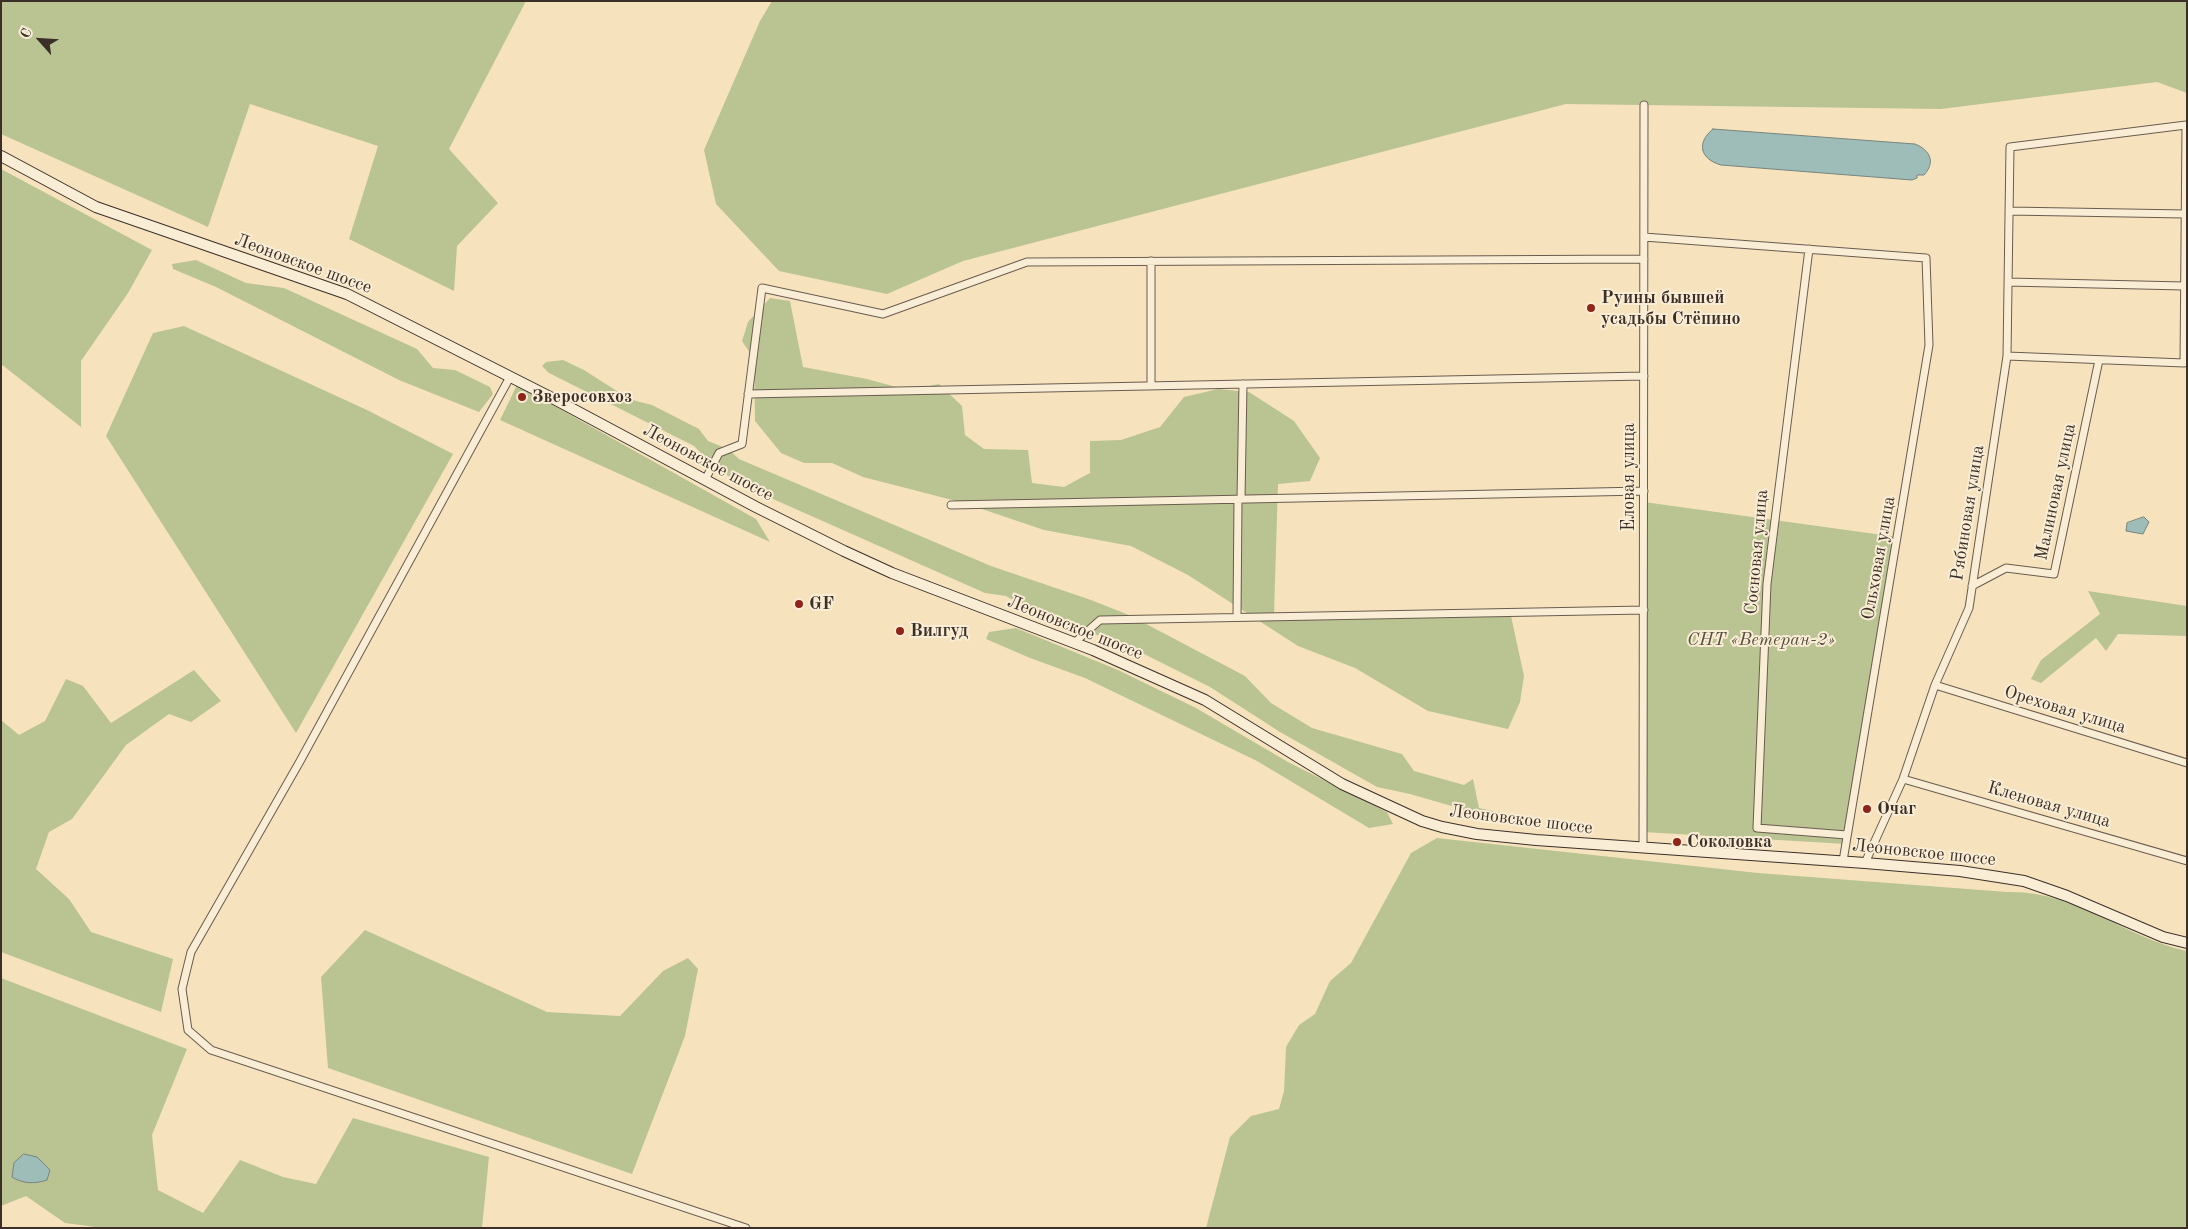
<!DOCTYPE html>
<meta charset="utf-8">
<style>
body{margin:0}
#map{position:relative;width:2188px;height:1229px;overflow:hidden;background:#f6e3be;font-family:"Old Standard TT",serif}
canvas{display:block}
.frame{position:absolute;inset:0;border:2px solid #3c2f28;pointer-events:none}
.north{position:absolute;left:15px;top:15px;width:50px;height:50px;-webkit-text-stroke:4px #f9edd5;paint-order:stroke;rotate:296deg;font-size:14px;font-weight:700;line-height:20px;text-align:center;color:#3c2f28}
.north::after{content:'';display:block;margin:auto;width:18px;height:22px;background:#3c2f28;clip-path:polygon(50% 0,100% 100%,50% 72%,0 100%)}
</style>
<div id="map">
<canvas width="2188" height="1229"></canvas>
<div class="frame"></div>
<div class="north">С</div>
</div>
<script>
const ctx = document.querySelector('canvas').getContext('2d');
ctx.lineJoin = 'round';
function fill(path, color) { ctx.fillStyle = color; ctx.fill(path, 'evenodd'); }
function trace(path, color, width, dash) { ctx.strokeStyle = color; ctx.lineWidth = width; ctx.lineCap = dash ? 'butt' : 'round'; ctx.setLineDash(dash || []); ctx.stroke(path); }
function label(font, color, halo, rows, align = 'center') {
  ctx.font = font + ' "Old Standard TT",serif'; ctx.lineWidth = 4; ctx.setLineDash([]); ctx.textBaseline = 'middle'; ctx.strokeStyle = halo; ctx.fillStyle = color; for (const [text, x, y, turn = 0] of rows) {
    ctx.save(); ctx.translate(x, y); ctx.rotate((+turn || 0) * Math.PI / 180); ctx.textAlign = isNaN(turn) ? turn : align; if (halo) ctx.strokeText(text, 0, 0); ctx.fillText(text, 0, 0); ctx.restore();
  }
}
const green = new Path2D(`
 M1,1H526L449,149L498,203L457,246L454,291L349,239L378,146L250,104L208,227L1,134Z
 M772,1H2187V93L2157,82L1941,109L1566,104L963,261L887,294L779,271L716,204L704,150L760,21Z
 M1,169L152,250L128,293L81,361V427L1,364Z
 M196,260L246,283L284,288L417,349L433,368L455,370L490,387L493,394L479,412L399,380L216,287L173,269L172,264Z
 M770,298L790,301L803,367L867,379L907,390L939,384L962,406L965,435L984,449L1028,450L1032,483L1064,487L1090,473V441L1121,440L1160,427L1184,397L1218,389L1249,392L1294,421L1320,458L1310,481L1278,484L1274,615L1511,616L1524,676L1520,702L1508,729L1428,711L1355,668L1298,646L1188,575L1131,546L1044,530L964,503L863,477L832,463H804L781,453L755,421L754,359L742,341L748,322Z
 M184,326L367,410L453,454L296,733L106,436L153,333Z
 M563,360L584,370L620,393L636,401L652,405L699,429L708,441L728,449L739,459L991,566L1091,600L1129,615L1245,676L1271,703L1312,728L1402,754L1414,771L1464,785L1473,779L1479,808L1528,819L1530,826L1460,817L1455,807L1410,794L1377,787L1280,732L1210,687L1116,640L1069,628L1040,616L1006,596L985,593L773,499L719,471L694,446L549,373L542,366L546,362Z
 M517,385L756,519L770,542L500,420Z
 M1644,502L1897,537L1846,844L1643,832Z
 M2088,591L2187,606V636L2118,634L2106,651L2096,638L2041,683L2031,679L2041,660L2100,614Z
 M1016,628L1118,670L1196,708L1288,762L1387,812L1393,824L1369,828L1257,761L1085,678L1030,658L986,639L989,632Z
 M194,670L221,701L191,722L169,714L126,745L72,819L49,832L36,869L69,899L91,932L173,959L161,1012L1,952V720L19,735L45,721L66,679L83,686L111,723Z
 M1437,838L1758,873L2007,892C2076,890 2123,937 2187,951V1228H1206L1230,1137L1251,1116L1279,1109L1284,1091L1286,1047L1299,1025L1315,1014L1330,981L1351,963L1411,853Z
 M365,930L547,1012L620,1016L663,971L688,958L698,969L685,1036L632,1174L328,1068L321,977Z
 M1,978L187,1049L152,1135L158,1190L203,1213L240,1160L283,1177L316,1184L353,1118L489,1157L482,1228H103L65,1223L26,1196L1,1206Z`);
const water = new Path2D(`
 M1713,129L1915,144C1930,150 1936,162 1924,175H1917V178L1912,180L1721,165C1700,159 1696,143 1713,129Z
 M2144,517L2149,522L2143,534L2126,531L2127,523Z
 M24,1154L37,1157L50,1170L47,1180C35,1184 23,1184 12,1177L14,1163Z`);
const minor = new Path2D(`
 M2009,211L2185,214
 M1644,237L1926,258L1929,345L1843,861
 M1809,249L1767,584L1757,828L1847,835
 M2008,282L2184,286
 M510,377L299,763L191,952L182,989L188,1030L211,1050L746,1228
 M1151,386V261
 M748,394L1644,376
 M705,480L719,453L742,444L762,288L883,314L1027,262L1644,259
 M1241,499L1243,384
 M951,505L1644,491
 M1972,586L2006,568L2054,574L2099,360
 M1237,617L1238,499
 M1074,643L1100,620L1644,610
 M1935,685L2187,763
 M1903,779L2187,861
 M1643,848L1644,105
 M1865,863L1903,779L1935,685L1969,608L2007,356L2010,147L2186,125L2184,363L2007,356`);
const secondary = new Path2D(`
 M1,156L96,207L347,294L556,400L756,507L844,551L892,573L1093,650L1205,700L1342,784L1422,821L1442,827L1477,834L1536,840L1865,863L1960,871L2024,881L2067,896L2163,937L2187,943`);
const markers = [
 [1591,308,5,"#8f2418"],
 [522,397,5,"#8f2418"],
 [799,604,5,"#8f2418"],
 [900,631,5,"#8f2418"],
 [1867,809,5,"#8f2418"],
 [1677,842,5,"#8f2418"]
];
const streetNames = [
 ["Леоновское шоссе",303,264,20],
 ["Леоновское шоссе",708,463,28],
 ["Еловая улица",1629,477,-90],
 ["Малиновая улица",2056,492,-78],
 ["Рябиновая улица",1968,513,-81],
 ["Сосновая улица",1757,552,-85],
 ["Ольховая улица",1879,558,-80],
 ["Леоновское шоссе",1075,628,22],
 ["Ореховая улица",2065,710,17],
 ["Кленовая улица",2049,805,16],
 ["Леоновское шоссе",1521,820,7],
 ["Леоновское шоссе",1924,853,6]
];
const poiNames = [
 ["Руины бывшей",1601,298],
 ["усадьбы Стёпино",1601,319],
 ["Зверосовхоз",532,397],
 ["GF",809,604],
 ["Вилгуд",910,631],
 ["Очаг",1877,809],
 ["Соколовка",1687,842]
];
const parkNames = [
 ["СНТ «Ветеран-2»",1761,640]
];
fill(green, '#bac493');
fill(water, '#9ebdb8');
trace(water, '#77847e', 1);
trace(minor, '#6a5c4e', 9);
trace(secondary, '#3c2f28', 12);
trace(minor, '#f9edd5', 7);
trace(secondary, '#f9edd5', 10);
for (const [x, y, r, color] of markers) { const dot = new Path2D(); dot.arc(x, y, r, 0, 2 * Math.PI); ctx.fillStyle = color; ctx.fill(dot); trace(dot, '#f9edd5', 2); }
label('18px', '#3c2f28', '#f9edd5', streetNames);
label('bold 18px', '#3c2f28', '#f9edd5', poiNames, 'left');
label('italic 18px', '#554d3d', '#f9edd5', parkNames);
</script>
